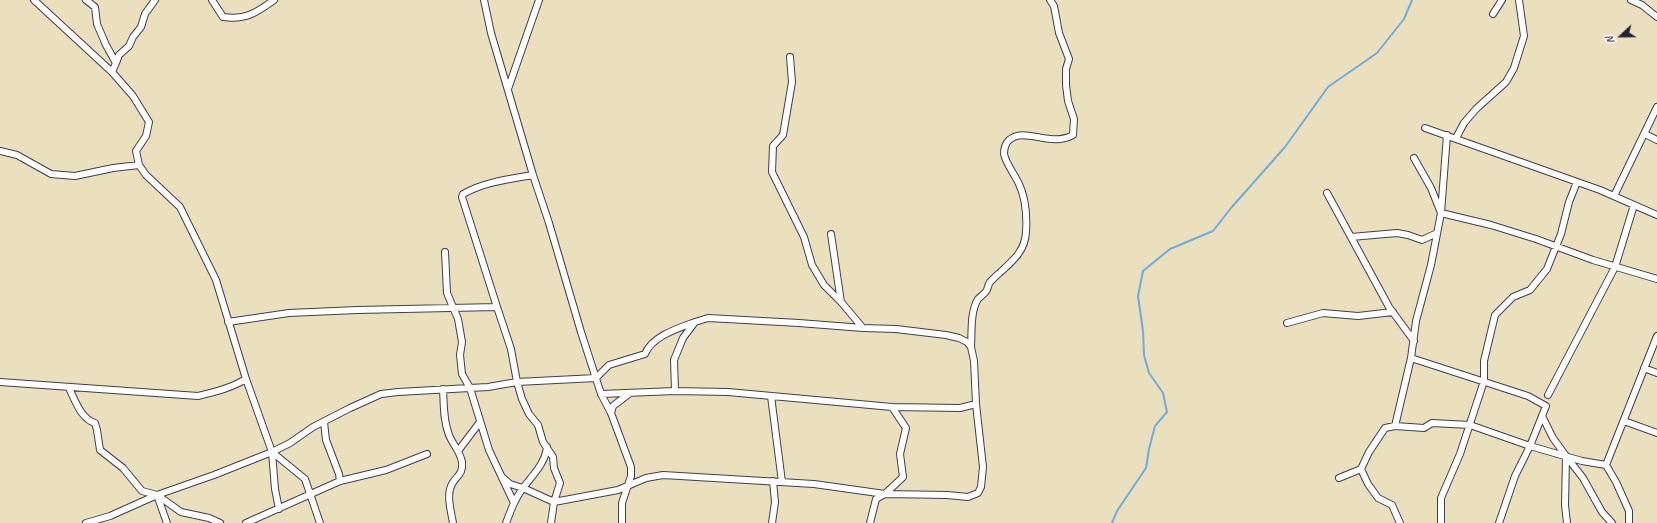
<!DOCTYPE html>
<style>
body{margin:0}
#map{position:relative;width:1657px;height:523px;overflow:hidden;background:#ebe0be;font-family:Caveat,sans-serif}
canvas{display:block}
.north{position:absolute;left:1601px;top:16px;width:40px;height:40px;-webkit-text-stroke:3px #fff;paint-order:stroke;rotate:248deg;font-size:11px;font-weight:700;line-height:16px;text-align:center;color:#22223b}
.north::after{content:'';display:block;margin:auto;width:14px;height:18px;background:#22223b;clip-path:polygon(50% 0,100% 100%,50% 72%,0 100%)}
</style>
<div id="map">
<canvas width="1657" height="523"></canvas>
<div class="north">N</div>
</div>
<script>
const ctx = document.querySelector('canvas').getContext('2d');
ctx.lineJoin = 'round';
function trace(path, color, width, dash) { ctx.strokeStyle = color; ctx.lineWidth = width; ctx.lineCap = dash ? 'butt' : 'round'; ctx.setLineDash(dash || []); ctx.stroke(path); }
const stream = new Path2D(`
 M1112,523L1117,511L1146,468L1149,449L1155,426L1167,412L1163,393L1149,373L1144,355L1143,331L1138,296L1143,271L1170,249L1213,231L1231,208L1285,147L1328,87L1377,53L1404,19L1412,0`);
const minor = new Path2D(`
 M34,0L112,72L133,96L149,122L146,136L136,151L139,165L146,175L180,207L216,280L246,379L272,452L275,489L279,509
 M86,0L95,7L97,24L106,45L116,63L112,72
 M212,0L223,17C246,20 256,13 274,0
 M484,0L491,33L533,175L549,223L581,332L601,394L611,413L631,467V476L622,503V523
 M1631,0L1642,5L1657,17
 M1493,14L1502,0
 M790,57L792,82L783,135L773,146L772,172L804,237L812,265L824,285L841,302
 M116,63L119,55L129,46L133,37L141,27L145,14L155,0
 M508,89L539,0
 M1425,128L1600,190L1657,215
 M1645,134L1657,140
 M1456,138L1464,123L1476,109L1506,82L1514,68L1524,36L1519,0
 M0,151L17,155L51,174L75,176L113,168L139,165
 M1414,158L1431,188L1441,213L1491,225L1536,239L1593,260L1657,279
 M533,175C510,179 484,182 463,194L462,197L497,307L511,349L517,382L522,399L529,414L538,425L543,442L553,457L554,468L560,483L554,502L551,523
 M1327,193L1389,307L1414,341
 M1614,196L1657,107
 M1351,237L1397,233L1408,235L1422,240L1437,233
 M445,252L447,293L458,319L462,342L460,355L462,374L470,388L489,450L514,503
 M228,322L289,313L357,310L497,307
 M1287,323L1323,313L1358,316L1393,312
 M971,347C972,332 970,312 978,299C981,296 985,294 987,290C988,287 988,285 990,282C1005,266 1025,256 1026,232C1027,216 1026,199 1019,184C1015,175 1006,164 1004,154C1004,150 1005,144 1009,140C1025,126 1050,148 1073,135L1074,119L1068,101L1066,85V69L1069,59L1059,33L1054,6L1050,0
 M1411,358L1528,396L1546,406L1530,446L1515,476L1499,523
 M1644,368L1657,373
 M0,382L198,396C215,392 231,388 246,379
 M69,388C75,400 81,419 95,423L97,430L100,450L123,468L142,491L157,495L181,512L209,518L220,523
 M443,389C444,404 443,420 449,435C453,445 460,451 462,462C463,475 457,475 452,484C446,495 451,511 453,523
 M675,391L674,360L683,338L695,322L708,318L799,323L863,328
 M601,394L675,391L728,392L892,407L960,408L976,404
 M1548,395L1615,267L1634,205
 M771,396L782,482
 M611,413L613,406L630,393
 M1542,416L1553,438L1566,456
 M1624,421L1657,433
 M324,422L326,440L339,474L340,481
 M1395,426L1424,428L1432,423L1470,425L1530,446L1582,461L1606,465L1657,336
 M458,451L480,422
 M272,452L305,479L320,523
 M1606,465L1616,482L1629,511V523
 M1361,469L1368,484L1378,498L1392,505L1400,523
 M502,477L510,484L523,488L554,502L618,490L646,478L663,475L814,484L885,494L947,495L968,497L978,493L981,487L983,467L976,404L974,361L971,347L967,342L959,338L946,335L896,329L863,328L841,302L831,234
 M1339,478L1361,469L1369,452L1385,428L1395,426L1411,358L1416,321L1431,265L1441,213L1447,135
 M157,495L167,523
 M86,523L110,516L157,495L214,475L272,452L290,443L313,427L350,408L381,394L398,392L488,387L517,382L596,378L609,365L645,354C652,336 679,328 695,322
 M246,523L340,481L386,470L427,454
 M506,523C510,513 513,503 519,494C528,479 545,466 547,447
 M772,523L775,502L773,481
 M870,523L876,499L885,494L903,477L900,454L906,428L892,407
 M1441,523V498L1460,454L1484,381V361L1495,315L1513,297L1530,290L1547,269L1561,234L1569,202L1577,182
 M1567,523L1565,505L1566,456L1583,478L1602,512L1612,523`);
trace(stream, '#6eade1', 2);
trace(minor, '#403e4f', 8);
trace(minor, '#fff', 6);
</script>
